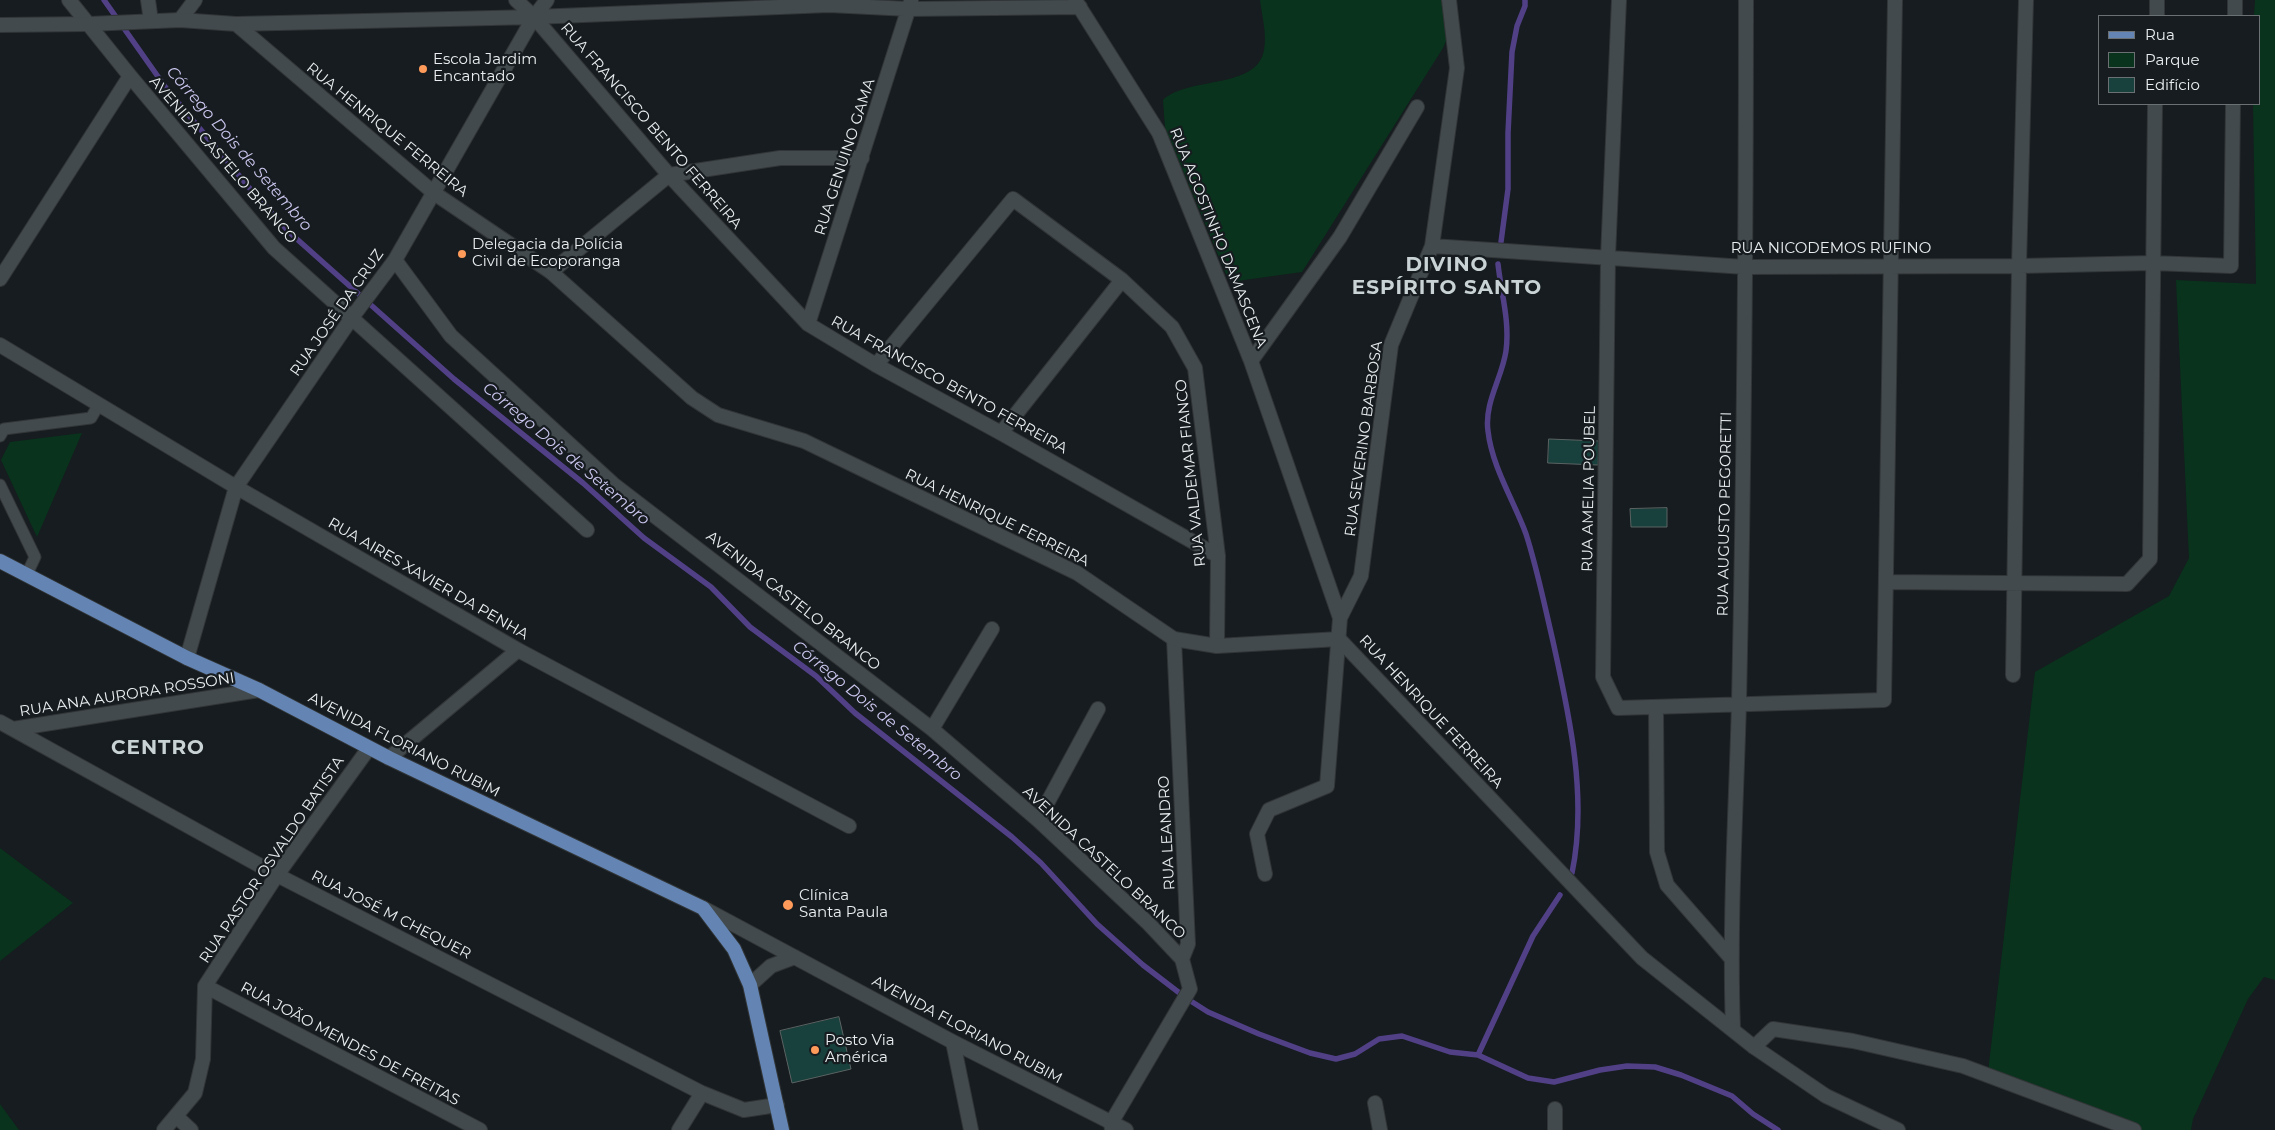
<!DOCTYPE html>
<meta charset="utf-8">
<style>
body{margin:0}
#map{position:relative;width:2275px;height:1130px;overflow:hidden;background:#161c1f;font-family:Montserrat,sans-serif}
canvas{display:block}
.legend{position:absolute;left:2098px;top:15px;width:162px;height:90px;box-sizing:border-box;background:#161c1f;border:1px solid #6b7073;margin:0;padding:6px 9px;list-style:none;font-size:15px;color:#eaeef0}
.legend li{display:flex;align-items:center;gap:10px;height:25px}
.legend b{width:25px;border:1px solid #6b7073}
</style>
<div id="map">
<canvas width="2275" height="1130"></canvas>
<ul class="legend">
<li><b style="height:6px;background:#6485b4"></b>Rua</li>
<li><b style="height:14px;background:#09331c"></b>Parque</li>
<li><b style="height:14px;background:#18403d"></b>Edifício</li>
</ul>
</div>
<script>
const ctx = document.querySelector('canvas').getContext('2d');
ctx.lineJoin = 'round';
function fill(path, color) { ctx.fillStyle = color; ctx.fill(path, 'evenodd'); }
function trace(path, color, width, dash) { ctx.strokeStyle = color; ctx.lineWidth = width; ctx.lineCap = dash ? 'butt' : 'round'; ctx.setLineDash(dash || []); ctx.stroke(path); }
function label(font, color, halo, rows, align = 'center') {
  ctx.font = font + ' Montserrat,sans-serif'; ctx.lineWidth = 4.5; ctx.setLineDash([]); ctx.textBaseline = 'middle'; ctx.strokeStyle = halo; ctx.fillStyle = color; for (const [text, x, y, turn = 0] of rows) {
    ctx.save(); ctx.translate(x, y); ctx.rotate((+turn || 0) * Math.PI / 180); ctx.textAlign = isNaN(turn) ? turn : align; if (halo) ctx.strokeText(text, 0, 0); ctx.fillText(text, 0, 0); ctx.restore();
  }
}
const green = new Path2D(`
 M1260,0H1443L1448,37L1443,48L1302,272L1237,281L1226,274L1165,127L1163,100C1188,76 1257,90 1264,50C1267,34 1262,16 1260,0Z
 M2255,0H2275V980L2264,977L2248,999L2193,1119L2191,1130H2141L2067,1097L1988,1072L2035,672L2169,596L2189,558L2176,280L2256,284L2253,104H2259V16H2254Z
 M82,433L37,537L1,460L10,442Z
 M0,848L73,903L0,961Z
 M0,1104L19,1130H0Z`);
const stream = new Path2D(`
 M104,0L166,88L252,191L289,232L454,379L583,483L644,538L711,587L750,627L816,676L855,713L1012,837L1041,863L1097,924L1143,965L1186,998L1208,1012L1259,1034L1310,1053L1336,1059L1355,1054L1379,1039L1402,1036L1450,1052L1478,1055L1528,1078L1554,1082L1600,1070L1627,1066L1655,1067L1681,1075L1732,1096L1753,1114L1778,1130
 M1501,242L1508,189V133L1512,52L1517,26L1525,6V0
 M1498,264C1501,293 1510,321 1506,351C1502,378 1484,403 1488,431C1492,467 1514,501 1526,534C1537,568 1544,603 1552,637C1569,714 1588,796 1572,873
 M1478,1055L1533,936L1560,895`);
const building = new Path2D(`
 M1549,439L1599,441L1598,465L1548,463Z
 M1667,508V527H1631L1630,509Z
 M839,1017L851,1069L792,1083L780,1031Z`);
const service = new Path2D(`
 M0,436L4,429L91,418L99,404
 M0,485L35,557L27,574`);
const minor = new Path2D(`
 M69,0L130,76L274,248L587,530
 M148,0L151,21
 M516,0L534,17L669,175L808,324L876,365L1001,433L1218,556
 M1075,0L1159,133L1251,361L1340,618L1327,786L1269,810L1257,834L1265,874
 M1619,0L1608,257L1603,677L1618,708L1884,700L1895,0
 M2157,16V0
 M2235,16V0
 M180,20L195,0
 M236,24L534,17L829,5L909,9L1080,7
 M1432,246L1745,267L2019,266L2152,263L2231,266L2233,104
 M395,260L451,336L613,484L932,729L1038,820L1149,924L1182,959
 M551,272L669,175L780,158H862
 M0,279L130,76
 M808,324L911,1
 M0,345L236,487L518,650L849,826
 M1251,361L1340,237L1417,107
 M876,365L1013,199L1122,280L1172,327L1195,368L1218,556L1217,646
 M1001,433L1122,280
 M1886,582L2127,584L2150,559L2155,104
 M1340,618L1361,576L1391,345L1432,246L1457,68L1449,0
 M187,658L236,487L353,316L395,260L534,17L547,0
 M2013,675L2019,266L2026,0
 M1656,707L1657,852L1667,885L1730,957
 M0,722L277,875L702,1093L744,1110L777,1105
 M13,729L259,690
 M932,729L992,629
 M389,758L518,650
 M1038,820L1098,709
 M703,908L953,1042L1126,1130
 M750,985L771,966L795,957
 M205,986L480,1130
 M1733,1029C1729,920 1736,812 1739,703C1744,469 1746,234 1746,0
 M953,1042L971,1130
 M1754,1047L1773,1029L1853,1041L1963,1066L2134,1130
 M1375,1103L1380,1130
 M176,1116L191,1130
 M164,1130L195,1093L203,1059L205,986L277,875L369,748
 M679,1130L702,1093
 M1112,1130L1111,1123L1190,989L1182,959L1188,944L1174,639
 M1555,1130V1109`);
const tertiary = new Path2D(`
 M0,25L89,24L180,20L236,24L434,193L551,272L692,398L718,415L804,441L1077,573L1174,639L1217,646L1339,639L1642,958L1754,1047L1826,1096L1898,1130`);
const primary = new Path2D(`
 M0,561L187,658L259,690L389,758L703,908L734,949L750,985L782,1130`);
const markers = [
 [423,69,5,"#ff9b5a"],
 [462,254,5,"#ff9b5a"],
 [788,905,6,"#ff9b5a"],
 [815,1050,5,"#ff9b5a"]
];
const poiNames = [
 ["Escola Jardim",433,60],
 ["Encantado",433,77],
 ["Delegacia da Polícia",472,245],
 ["Civil de Ecoporanga",472,262],
 ["Clínica",799,896],
 ["Santa Paula",799,913],
 ["Posto Via",825,1041],
 ["América",825,1058]
];
const streetNames = [
 ["RUA FRANCISCO BENTO FERREIRA",651,126,49],
 ["RUA HENRIQUE FERREIRA",387,130,39],
 ["RUA GENUINO GAMA",845,157,-72],
 ["AVENIDA CASTELO BRANCO",223,160,49],
 ["RUA AGOSTINHO DAMASCENA",1218,238,68],
 ["RUA NICODEMOS RUFINO",1831,249],
 ["RUA JOSÉ DA CRUZ",337,313,-55],
 ["RUA FRANCISCO BENTO FERREIRA",949,385,29],
 ["RUA SEVERINO BARBOSA",1364,439,-82],
 ["RUA VALDEMAR FIANCO",1191,473,-96],
 ["RUA AMELIA POUBEL",1589,489,-89],
 ["RUA AUGUSTO PEGORETTI",1725,514,-89],
 ["RUA HENRIQUE FERREIRA",997,518,26],
 ["RUA AIRES XAVIER DA PENHA",428,579,30],
 ["AVENIDA CASTELO BRANCO",793,601,38],
 ["RUA ANA AURORA ROSSONI",127,695,-9],
 ["RUA HENRIQUE FERREIRA",1431,712,47],
 ["AVENIDA FLORIANO RUBIM",404,745,27],
 ["RUA LEANDRO",1167,833,-93],
 ["RUA PASTOR OSVALDO BATISTA",272,860,-56],
 ["AVENIDA CASTELO BRANCO",1104,863,43],
 ["RUA JOSÉ M CHEQUER",391,915,27],
 ["AVENIDA FLORIANO RUBIM",967,1030,28],
 ["RUA JOÃO MENDES DE FREITAS",350,1044,28]
];
const waterNames = [
 ["Córrego Dois de Setembro",239,149,49],
 ["Córrego Dois de Setembro",566,454,40],
 ["Córrego Dois de Setembro",877,711,39]
];
const districtNames = [
 ["DIVINO",1447,265],
 ["ESPÍRITO SANTO",1447,288],
 ["CENTRO",158,748]
];
fill(green, '#09331c');
trace(stream, '#514086', 5.5);
fill(building, '#18403d');
trace(building, '#5b6362', 1);
trace(service, '#313537', 13);
trace(minor, '#313537', 16);
trace(tertiary, '#313537', 16);
trace(primary, '#313537', 16);
trace(service, '#434a4d', 11);
trace(minor, '#434a4d', 14);
trace(tertiary, '#434a4d', 14);
trace(primary, '#6485b4', 14);
for (const [x, y, r, color] of markers) { const dot = new Path2D(); dot.arc(x, y, r, 0, 2 * Math.PI); ctx.fillStyle = color; ctx.fill(dot); trace(dot, '#161c1f', 2); }
label('15px', '#eaeef0', '#161c1f', poiNames, 'left');
label('15px', '#eaeef0', '#161c1f', streetNames);
label('italic 16px', '#ccc6ef', '#161c1f', waterNames);
ctx.letterSpacing = '1px';
label('bold 20px', '#c9d2d5', '#161c1f', districtNames);
ctx.letterSpacing = '0px';
</script>
